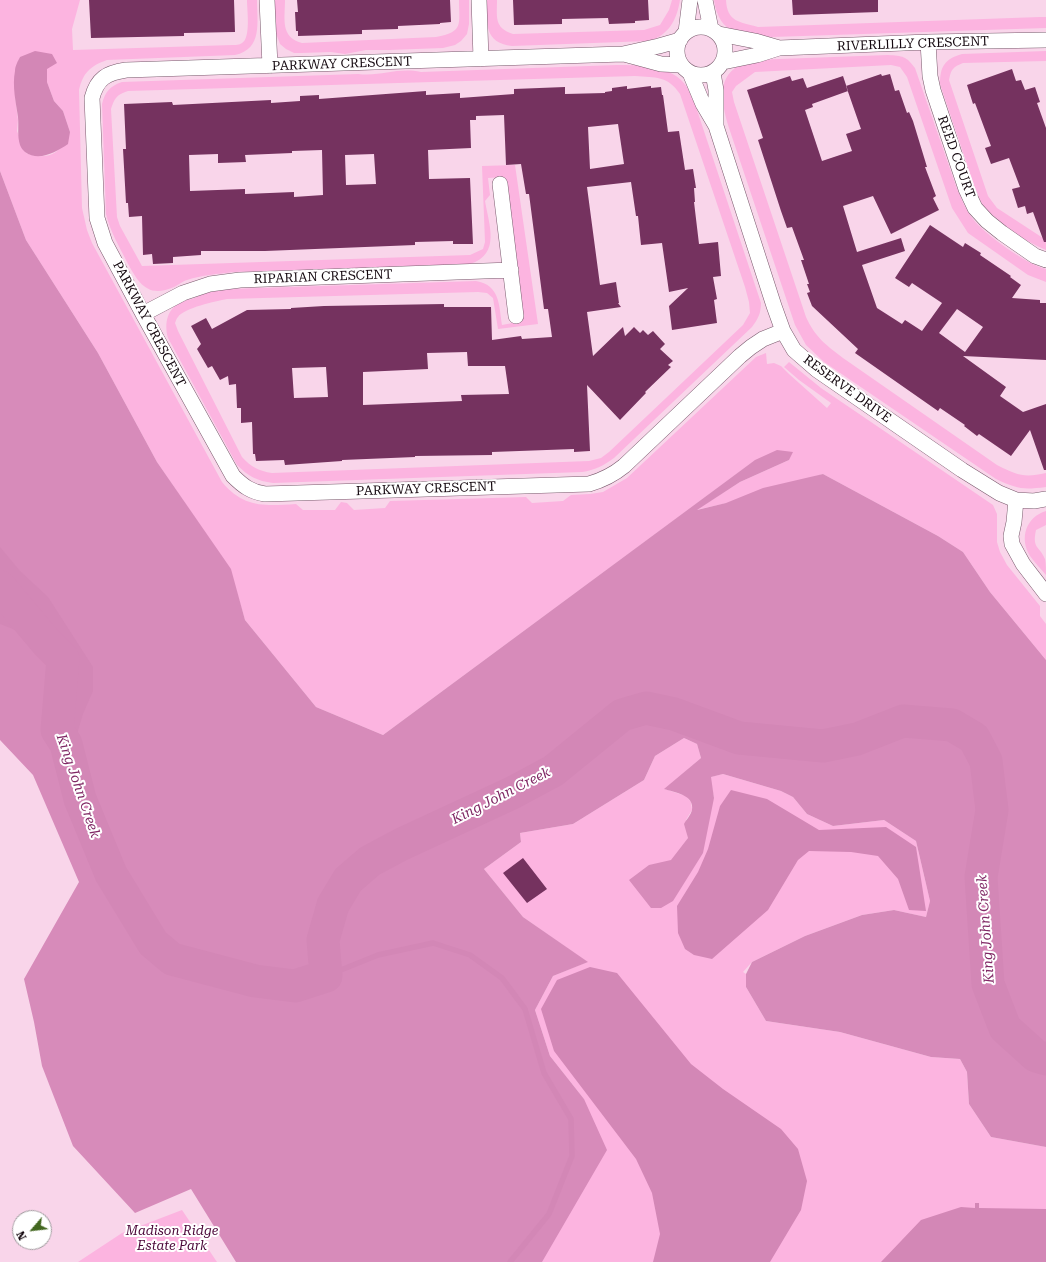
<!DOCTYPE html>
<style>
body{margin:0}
#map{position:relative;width:1046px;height:1262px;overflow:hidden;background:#f9d5ea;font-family:"Roboto Serif",serif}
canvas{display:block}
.north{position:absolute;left:12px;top:1210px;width:40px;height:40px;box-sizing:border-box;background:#fff;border:1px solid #a19c9f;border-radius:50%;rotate:242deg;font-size:11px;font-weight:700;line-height:16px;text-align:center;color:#14080f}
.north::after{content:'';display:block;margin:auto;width:14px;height:18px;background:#42661f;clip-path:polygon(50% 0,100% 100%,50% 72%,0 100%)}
</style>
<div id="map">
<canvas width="1046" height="1262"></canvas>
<div class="north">N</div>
</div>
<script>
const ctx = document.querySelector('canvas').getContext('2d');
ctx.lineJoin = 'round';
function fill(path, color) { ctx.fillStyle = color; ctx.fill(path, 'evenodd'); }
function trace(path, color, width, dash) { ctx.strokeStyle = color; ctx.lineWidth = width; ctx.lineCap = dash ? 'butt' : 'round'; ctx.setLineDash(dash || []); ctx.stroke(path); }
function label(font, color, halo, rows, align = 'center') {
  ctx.font = font + ' "Roboto Serif",serif'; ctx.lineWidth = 4; ctx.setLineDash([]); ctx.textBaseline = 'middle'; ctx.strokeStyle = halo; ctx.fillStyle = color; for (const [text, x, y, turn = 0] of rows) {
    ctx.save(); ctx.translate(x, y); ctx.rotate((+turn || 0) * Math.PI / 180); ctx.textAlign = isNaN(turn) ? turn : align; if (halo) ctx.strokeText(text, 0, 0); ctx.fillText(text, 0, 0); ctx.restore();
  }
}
const green = new Path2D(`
 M0,0H80L72,29L73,50L233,45C236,45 239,45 242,43C251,38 247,10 247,0H257C257,22 263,49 235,55L107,60C90,66 83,73 79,90L82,208L87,230L92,243L222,482C244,508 264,506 296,504L303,510H335L341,502L347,503L354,510L385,508L390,501L526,497L532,503L563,501L571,495L590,494L603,492L627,478L756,357L766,353L767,364L774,363L781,366L789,374L827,408L831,403L799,380L784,367L789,362L821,388L993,505L997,514V542L1000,552L1007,565L1040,606V616L1046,624V660L990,592L963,552L938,536L823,474L727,503L696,510L740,482L789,460L754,461L383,735L316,707L245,620L230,569L157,462L98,353L26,240L0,171ZM20,57L47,69V82L54,101L63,111L70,132C66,137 62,146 57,151C49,158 35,157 26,153L17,131L18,120L15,96V72Z
 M274,0H285C285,19 280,37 302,43L436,37C464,32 459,24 459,0H469V24L467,34L461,41L455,45L443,48L389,50H366L345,54L331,52L301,53H294L286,49L280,44L275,31Z
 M485,0H497C497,17 494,28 513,34L644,30L660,25L669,10L672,0H680C677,19 669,36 648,41L512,46C484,43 487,22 485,0Z
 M714,0H726C727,22 740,22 758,27L1040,17H1046V28L772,37C743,35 719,36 714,0Z
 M1046,51V61L963,63C953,67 951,69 949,80L988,196L997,208L1046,240V250C1026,242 997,222 983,205C980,201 978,195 976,191L940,84C940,66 945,59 962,54Z
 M888,55C903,56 906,56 915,68L956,186C961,198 965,209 973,219C983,233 1029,266 1046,269V282L1028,275L968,233L952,208L907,77L900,67L891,65L755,72L736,86L732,92L734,102L806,317C815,337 826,345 843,358L997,465C1017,475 1024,478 1046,473V487C1022,490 1018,489 996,479L824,362L806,345L795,325L729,128C720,98 715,71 752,60Z
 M617,65C639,65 673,65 687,87C690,93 693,100 696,107L761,303C761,313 758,319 752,327L614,458C603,466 595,470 582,472L273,483C257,481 248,476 237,465L168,338C164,323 167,308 183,301C186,300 189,300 192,299C195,298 198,296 201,295C210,291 220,291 229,289L476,281C500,285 499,305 502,325L523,321L505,177L488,178L490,195L485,201C489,225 501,254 470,264L233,272C218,274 202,275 187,280C183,281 178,285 174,287C147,299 138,282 127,262C119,246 110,231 106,214L102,104C105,92 110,86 122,82L358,74C381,77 397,67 421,72ZM635,76C656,78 667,75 680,94L745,287L749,302L750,313L743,325L609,452L601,458L589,461L272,473C259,471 251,467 242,457L178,331L175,323C176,321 176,319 178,317C184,308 216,301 227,299L478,292L487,293L493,298L498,329L538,324L515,165L482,166L485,242L483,249L470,255L142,266L120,226L117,217L111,109C115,98 116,95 128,91Z
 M1046,511V525L1036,530C1032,549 1039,545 1045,559C1046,563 1046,571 1046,575C1041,569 1035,563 1030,556C1019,538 1026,517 1046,511Z
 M684,738L697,744L701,758L665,789L686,796L691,802L692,810L686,820L688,838L651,908L714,798L710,777L723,774L781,791L793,797L807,814L833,826L884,820L916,841L930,901L926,917L894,910L862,915L805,936L752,962L743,972L746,974V987L766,1021L840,1032L931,1057L960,1059L967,1072L969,1104L991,1137L1046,1147V1262H541L584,1099L550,1056L535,1010L553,976L587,962L523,917L484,869L521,842L520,833L573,824L644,780L655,756Z
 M182,1210L217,1262H78L122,1233Z`);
const forest = new Path2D(`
 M0,171L26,240L98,353L157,462L231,569L245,620L316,707L383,735L755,460L777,450L793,452L789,460L740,482L697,510L726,503L763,488L823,474L938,536L963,552L990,592L1046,660V1147L991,1137L969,1104L967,1072L960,1059L931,1057L840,1032L766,1021L746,987V974L752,962L805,936L862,915L894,910L926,917L930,901L916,841L884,820L833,826L807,814L793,797L781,791L723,774L711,777L714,798L703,853L673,901L661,908H651L629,880L649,865L671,860L688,838L684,824C686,820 691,815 692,810C695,795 674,792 664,789L701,758L697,744L684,738L655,756L644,780L573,824L520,833L521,842L484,869L523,917L588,962L553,976L535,1010L550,1056L584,1099L607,1150L542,1262H236L191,1189L135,1213L73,1146L42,1066L34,1022L24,979L79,882L33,775L0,740Z`);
const water = new Path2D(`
 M35,51L52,54L57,63L47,69V82L54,101L63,111L70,132L68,144C56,152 39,162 25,152C23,150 21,148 20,145C17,136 19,127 18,117C16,103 12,86 15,71C15,66 18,61 20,57Z
 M0,547L20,571L48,597L93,667V691L83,714L74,744H66L57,730L63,659L46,642L0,624Z
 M731,790L767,799L819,830L886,827L916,847L926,911L909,910L898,879L878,856L851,852L809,851L798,860L768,910L712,959L694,955L685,949L678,933L677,906L698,872L708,849L720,806Z
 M590,967L617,973L691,1064L723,1089L781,1129L798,1149L807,1181L801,1210L770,1262H653L660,1234L652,1193L636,1159L554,1051L541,1009L557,980Z
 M975,1203H979V1208L1046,1209V1262H881L921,1220L961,1207L975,1208Z`);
const stream = new Path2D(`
 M326,976L378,955L433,943L470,955L502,978L525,1009L544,1073L571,1119L572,1156L549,1214L510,1262`);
const river = new Path2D(`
 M0,587L46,642L63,659L57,730L66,744L80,799L111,874L153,943L172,959L255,981L295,986L326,976L323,940L333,905L348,880L370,861L402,844L512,793L553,771L622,715L646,708L674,714L739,738L823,746L857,739L903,721L952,725L974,738L986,761L992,810L981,877L988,984L1005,1028L1036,1056L1046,1059`);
const building = new Path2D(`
 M89,0H234L235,32L184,33V36L91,38Z
 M297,0H450L451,22L440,23V24L398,26V29L362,30V34L298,36V31H296L295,12H298Z
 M513,0H648L649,20L635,21V23L609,24L608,18L562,19V24L514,25Z
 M792,0H878V12L793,15Z
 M1012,69L1016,81L1021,80L1025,90L1035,87L1040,102L1037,103L1046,128V242H1044L1033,212L1027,214L1025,206L1018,208L1012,189L1020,187L1009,158L991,164L985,148L991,146L975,103L973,104L967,85Z
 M881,74L882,76L890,74L895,91L899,90L907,113L909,112L913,121L927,167H925L936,196L933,198L939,210L891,234L873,196L843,206L857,252L901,238L905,251L862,265L877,308L902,324L905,320L922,331L942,303L912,283L909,287L895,278L930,225L963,247L965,243L981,253L980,255L1011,276L1010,277L1021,285L1012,298L1040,300V303H1046V360L963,356L1006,387L1000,396L1023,412L1046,404V470H1044L1030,430L1011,456L979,434L977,436L964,426L965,425L940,408L938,411L855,353L858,349L812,306L807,293L810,292L807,284H809L801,260H804L792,227L787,228L781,211L758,140L763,138L747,90L790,76L792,81L803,78L807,88L843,76L848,91L812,104L813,107L805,110L822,161L852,151L846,134L861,129L846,86ZM957,309L983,327L965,352L939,333Z
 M627,86V89L651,86V88L661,87L662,95H663L668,132L679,131L685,170L693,169L696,188H694L695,202H694L699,244L718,242L721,276L713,277L717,299L714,300L717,323L672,330L669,306L688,288L669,292L662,243L641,245L638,216H636L631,182L587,187L600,285L616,282L619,303H618L621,307L587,312L593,356L623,327L625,336L634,327L640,333L643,330L648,335L653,331L665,344L660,349L673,361L668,365L671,367L645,392L646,393L620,420L587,385L590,451L574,452V449L492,452V455L415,456V457L342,460V461L285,465L284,460L256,461L255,454H253L252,422L241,423V408H237L236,384L229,385L228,376L220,380L212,366L208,368L197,349L201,344L191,326L206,318L212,329L247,310L291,309V308L324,306L444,304V307H491L492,340L521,336L522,339L552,337L548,309H544L529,194H526L521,164L506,165L504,115L476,116V120H470L471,148L428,150L429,179L470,178L473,244H453V241L415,242V245L265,251H201V255L173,257V263L153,264L152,254L143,255L142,216L129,217L128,203H126L123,149H126L124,104L172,102L173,105L271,100V103L300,101V96L319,95V99L426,91V95L460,93V98L514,94V89L565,87V94L605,93V92L612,91V88ZM618,124L624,164L590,169L588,127ZM322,150L323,195L294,197V192L245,194V189L190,191L189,155L218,154V163L246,162L245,155L292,153V151ZM374,154L376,184L346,185L345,155ZM467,352L468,366H505L509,394L461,395L462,401L363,405V372L428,369L427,353ZM326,367L328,397L294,398L292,368Z
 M523,858L547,889L527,903L503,873Z`);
const minor = new Path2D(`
 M267,0L270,66
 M479,0L481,59
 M705,0L711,29
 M677 51a24 24 0 1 1 48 0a24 24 0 1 1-48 0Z
 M686,32L690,0
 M719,34L755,41L779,48
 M680,40L659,46L623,54L126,70C107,73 97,78 92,98L97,218L105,243L143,314L233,476C243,486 251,492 265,494L589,484C603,480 613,475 624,466L740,356L751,347L763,339L783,331
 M928,42L930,76L933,90L966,189L975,208L987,221L1002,233L1035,256L1046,260
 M624,54L661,64L681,65
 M723,62L757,55L779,48L928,42L1046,40
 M690,73L703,104L716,126L774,306L783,331L794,350L817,370L962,470L999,493L1016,500L1034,501L1046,499
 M713,73L716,90V125
 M500,184L516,316
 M143,314L183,293L210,284L240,280L511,270
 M1016,500L1014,522L1011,536L1012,544L1023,564L1046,594`);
const streetNames = [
 ["RIVERLILLY CRESCENT",913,44,-2],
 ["PARKWAY CRESCENT",342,64,-2],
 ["REED COURT",956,157,70],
 ["RIPARIAN CRESCENT",323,277,-2],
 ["PARKWAY CRESCENT",149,324,62],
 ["RESERVE DRIVE",847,389,36],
 ["PARKWAY CRESCENT",426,489,-2]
];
const parkNames = [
 ["Madison Ridge",172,1231],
 ["Estate Park",172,1246]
];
const waterNames = [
 ["King John Creek",78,786,71],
 ["King John Creek",501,796,-27],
 ["King John Creek",986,929,-94]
];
fill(green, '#fcb4e0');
fill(forest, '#d78bba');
fill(water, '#d387b6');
trace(stream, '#d387b6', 5.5);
trace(river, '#d387b6', 33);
fill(building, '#75325f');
trace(minor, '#795b6d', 16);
trace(minor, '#fff', 15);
label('13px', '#14080f', '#fff', streetNames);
label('italic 13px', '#4b0638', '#fff', parkNames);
label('italic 14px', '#802865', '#fff', waterNames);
</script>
